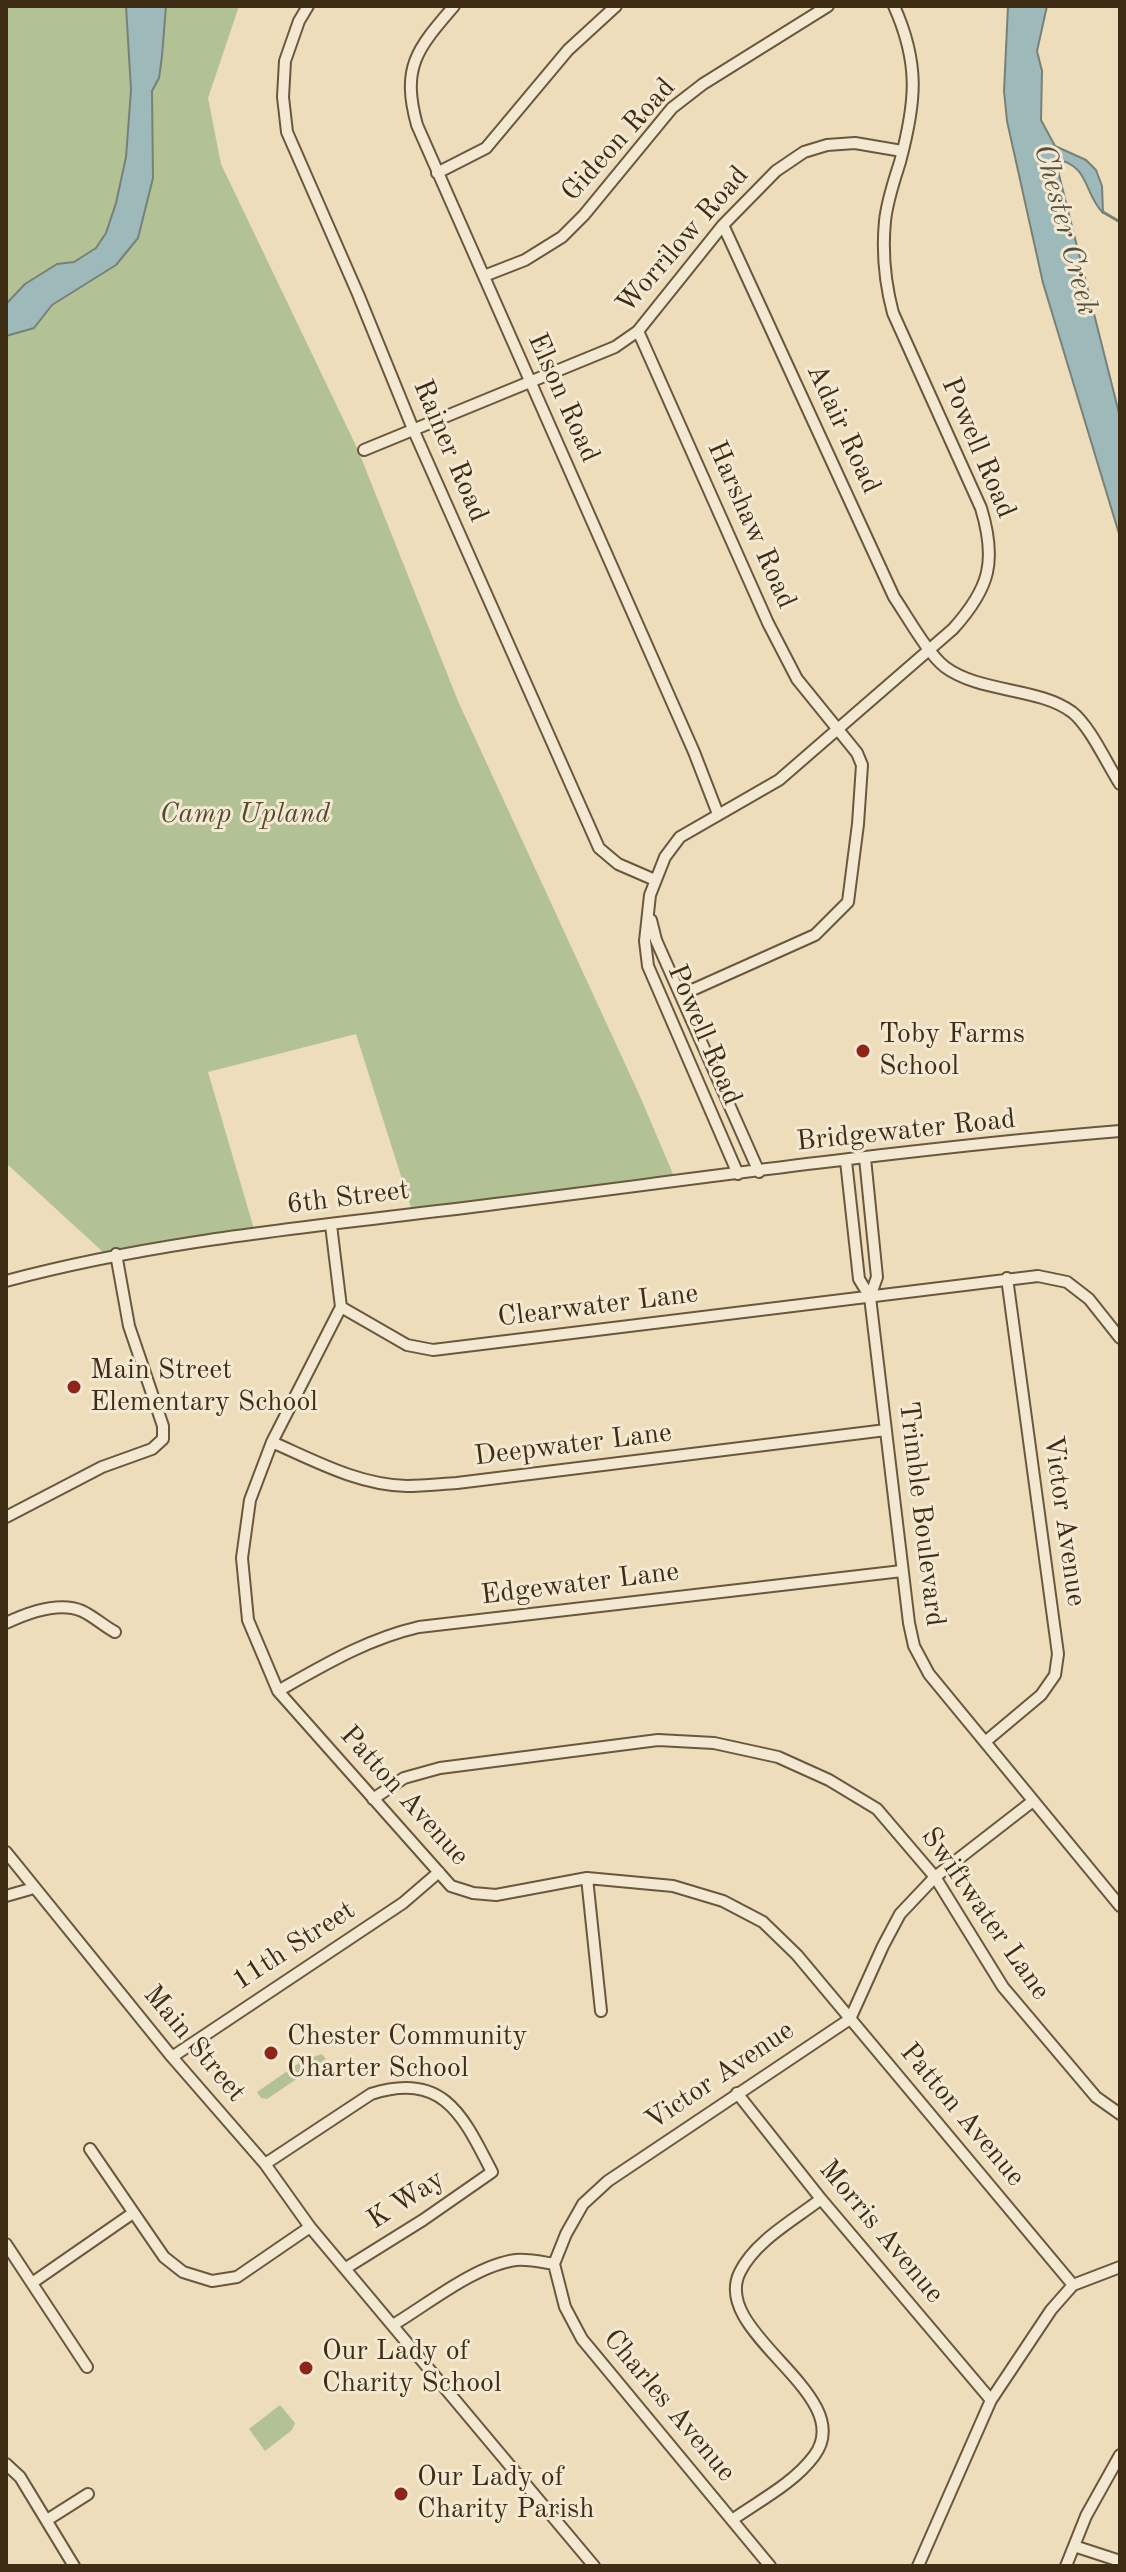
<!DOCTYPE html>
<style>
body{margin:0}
#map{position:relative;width:1126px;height:2572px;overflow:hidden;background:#edddbb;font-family:"Old Standard TT",serif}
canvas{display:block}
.frame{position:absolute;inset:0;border:8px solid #3e2c15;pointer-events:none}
</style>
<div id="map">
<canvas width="1126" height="2572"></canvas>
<div class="frame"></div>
</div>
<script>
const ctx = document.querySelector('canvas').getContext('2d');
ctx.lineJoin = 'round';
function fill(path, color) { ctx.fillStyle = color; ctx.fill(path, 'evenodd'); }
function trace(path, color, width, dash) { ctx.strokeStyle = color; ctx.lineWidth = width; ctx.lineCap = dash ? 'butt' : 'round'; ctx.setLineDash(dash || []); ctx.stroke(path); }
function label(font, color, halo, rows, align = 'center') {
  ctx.font = font + ' "Old Standard TT",serif'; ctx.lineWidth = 6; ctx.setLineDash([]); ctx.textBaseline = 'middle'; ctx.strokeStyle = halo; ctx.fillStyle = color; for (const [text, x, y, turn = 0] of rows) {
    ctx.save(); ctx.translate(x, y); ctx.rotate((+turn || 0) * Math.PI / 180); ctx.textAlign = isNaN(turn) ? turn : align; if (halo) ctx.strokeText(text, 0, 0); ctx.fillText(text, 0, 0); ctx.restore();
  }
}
const green = new Path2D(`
 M6,6H239L208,98L221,164L358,450L458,701L639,1094L676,1181L413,1214L356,1034L208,1072L256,1236L103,1252L6,1163Z
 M322,2054L326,2059L267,2099L261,2098L257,2092L302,2061Z
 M280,2405L295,2423L292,2430L265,2451L249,2429Z`);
const water = new Path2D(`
 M126,6H166L162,56L159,78L152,91L153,178L138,238L116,265L52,305L34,328L6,336V304L25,284L57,264L74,262L96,248L106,233L116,203L126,157L131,90Z
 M1008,6H1047L1037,51L1042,71L1041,120L1055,146L1086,160L1096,170L1102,186L1103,213C1083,192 1090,165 1055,159L1120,417V537L1043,283L1007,121L1004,91Z`);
const stream = new Path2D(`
 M1103,212L1120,222`);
const minor = new Path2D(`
 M308,6L299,21L285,61L283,97L287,132L358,294L413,429L599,848L618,864L655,880
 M454,6C417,49 401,67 417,125L694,752L718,814
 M437,173L486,148L568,50L616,6
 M723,225L894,597C907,616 928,654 945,667C980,693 1038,687 1072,712C1090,726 1107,764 1120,784
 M484,276L525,260L562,237L584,215L672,108L703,84L828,6
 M638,331L768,623L797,679L857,753L862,765L858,824L848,902L815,935L681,995
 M364,450L615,347L638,331L723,225L776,171L804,152L827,145L855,143L902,151
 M651,920L656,940L759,1172
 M865,1158L877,1277L870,1297
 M846,1161L859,1279L870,1297L909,1623L914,1646L929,1674L1120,1906
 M738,1174L648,966L645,941L650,895L665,857L680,837L779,780L953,629C990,588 997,561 981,508L893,313C885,283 882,252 885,221C887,201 894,181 900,162C916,102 920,64 894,6
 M331,1225L341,1307L272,1442L250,1500L242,1558L248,1620L278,1691L451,1886L473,1893L496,1895L587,1878L673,1886L723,1901L763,1922L797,1955L1073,2285
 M6,1281C166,1238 332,1225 495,1204C703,1178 911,1148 1120,1131
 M341,1307L407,1345L433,1350L1038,1276L1067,1282L1089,1299L1120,1338
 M272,1442C315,1461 359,1485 407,1486C424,1486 440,1484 457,1483L886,1430
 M6,1517L102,1467L152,1449L163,1439V1426L129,1326L116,1254
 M6,1623C27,1613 59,1601 82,1611C93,1616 104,1626 115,1632
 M278,1691C324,1665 367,1639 419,1627L902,1571
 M985,1742L1041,1695L1055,1675L1058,1654L1007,1278
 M373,1799L404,1778L440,1768L658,1740L714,1743L778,1757L829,1780L877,1809L935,1877L1003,1987L1096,2097L1120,2114
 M6,1852L172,2057L265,2164L310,2227L594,2566
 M587,1878L601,2011
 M6,1896L34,1888
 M172,2057L403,1903L439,1872
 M737,2093L821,2199L991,2400
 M90,2149L164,2257L183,2272L212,2281L237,2277L310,2227
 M265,2164L371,2094C444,2071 463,2116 492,2172L423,2220L346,2268
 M6,2244L87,2367
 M554,2264L565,2307L582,2339L770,2566
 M32,2283L133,2213
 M393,2325C428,2304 476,2265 516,2260C528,2259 542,2262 554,2264L566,2234L583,2204L608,2181L850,2019L883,1946L900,1914L935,1877L1033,1801
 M6,2464L20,2477L74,2566
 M47,2520L88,2494
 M732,2520C759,2501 794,2483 814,2456C860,2395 709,2333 740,2272C755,2241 794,2220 821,2199
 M1074,2546L1120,2561
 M918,2566L991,2400L1051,2310L1073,2285L1120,2267
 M1066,2566L1086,2516L1120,2455`);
const markers = [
 [863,1051,8,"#8f2418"],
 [74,1387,8,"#8f2418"],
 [271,2053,8,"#8f2418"],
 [306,2368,8,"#8f2418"],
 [401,2494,8,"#8f2418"]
];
const streetNames = [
 ["Gideon Road",619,140,-48],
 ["Worrilow Road",683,240,-49],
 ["Elson Road",563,398,66],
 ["Adair Road",843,429,65],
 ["Powell Road",978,448,67],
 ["Rainer Road",450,451,67],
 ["Harshaw Road",751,525,66],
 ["Powell Road",704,1035,67],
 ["Bridgewater Road",906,1131,-6],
 ["6th Street",348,1198,-7],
 ["Clearwater Lane",598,1306,-7],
 ["Deepwater Lane",573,1445,-7],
 ["Trimble Boulevard",921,1514,83],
 ["Victor Avenue",1064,1521,82],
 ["Edgewater Lane",580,1584,-7],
 ["Patton Avenue",404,1796,48],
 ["Swiftwater Lane",985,1914,55],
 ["11th Street",294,1946,-33],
 ["Main Street",194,2044,50],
 ["Victor Avenue",720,2076,-34],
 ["Patton Avenue",962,2115,50],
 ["K Way",406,2200,-33],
 ["Morris Avenue",881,2232,50],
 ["Charles Avenue",669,2406,50]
];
const parkNames = [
 ["Camp Upland",245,815]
];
const poiNames = [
 ["Toby Farms",879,1035],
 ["School",879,1067],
 ["Main Street",90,1371],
 ["Elementary School",90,1403],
 ["Chester Community",287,2037],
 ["Charter School",287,2069],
 ["Our Lady of",322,2352],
 ["Charity School",322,2384],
 ["Our Lady of",417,2478],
 ["Charity Parish",417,2510]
];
const waterNames = [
 ["Chester Creek",1065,230,75]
];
fill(green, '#b3c294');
fill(water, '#9db9ba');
trace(water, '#778178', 2);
trace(stream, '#778178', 3);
trace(minor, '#6a583e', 14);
trace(minor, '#f3e9d3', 10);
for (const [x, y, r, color] of markers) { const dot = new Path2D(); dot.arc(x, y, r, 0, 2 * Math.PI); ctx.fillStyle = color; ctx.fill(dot); trace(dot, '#f3e9d3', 3); }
label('28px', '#3e2c15', '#f3e9d3', streetNames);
label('italic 28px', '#554a2e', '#f3e9d3', parkNames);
label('28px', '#3e2c15', '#f3e9d3', poiNames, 'left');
label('italic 30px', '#564f3e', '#f3e9d3', waterNames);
</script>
